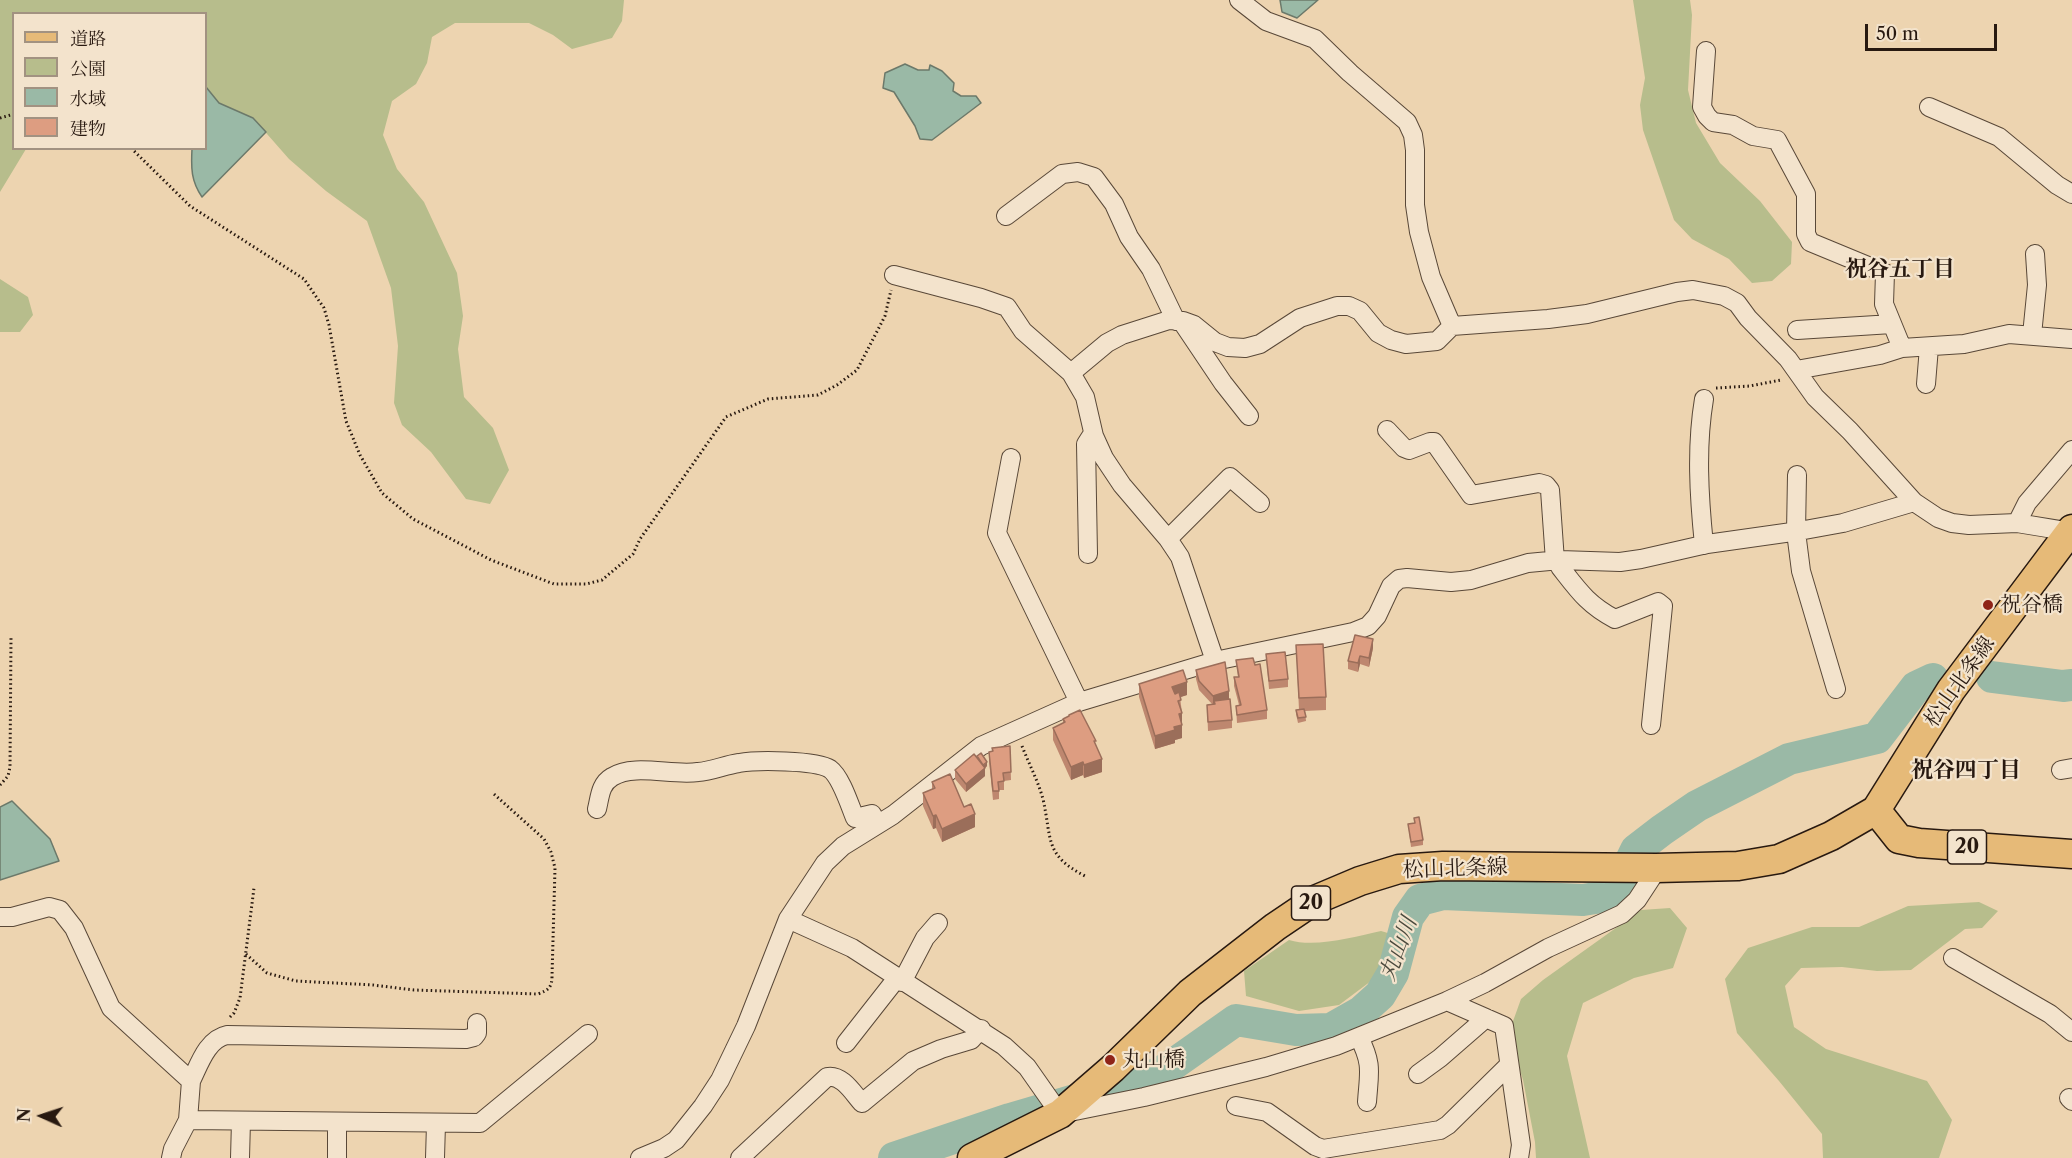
<!DOCTYPE html>
<meta charset="utf-8">
<style>
body{margin:0}
#map{position:relative;width:2072px;height:1158px;overflow:hidden;background:#edd4b0;font-family:"Libre Caslon Text","Noto Serif JP",serif}
canvas{display:block}
.legend{position:absolute;left:12px;top:12px;width:195px;height:138px;box-sizing:border-box;background:#f3e3cc;border:2px solid #a29281;margin:0;padding:8px 10px;list-style:none;font-size:18px;color:#281910}
.legend li{display:flex;align-items:center;gap:12px;height:30px}
.legend b{width:30px;border:2px solid #a29281}
.north{position:absolute;left:12px;top:1086px;width:60px;height:60px;-webkit-text-stroke:4px #f3e3cc;paint-order:stroke;rotate:273deg;font-size:16px;font-weight:700;line-height:24px;text-align:center;color:#281910}
.north::after{content:'';display:block;margin:auto;width:21px;height:27px;background:#281910;clip-path:polygon(50% 0,100% 100%,50% 72%,0 100%)}
.scale{position:absolute;left:1865px;top:24px;width:132px;height:27px;box-sizing:border-box;border:3px solid #281910;border-top:0;padding-left:8px;font-size:18px;line-height:21px;white-space:nowrap;color:#281910;-webkit-text-stroke:4px #f3e3cc;paint-order:stroke}
</style>
<div id="map">
<canvas width="2072" height="1158"></canvas>
<ul class="legend">
<li><b style="height:8px;background:#e6ba78"></b>道路</li>
<li><b style="height:16px;background:#b7bd8c"></b>公園</li>
<li><b style="height:16px;background:#9ab9a6"></b>水域</li>
<li><b style="height:16px;background:#dd9d81"></b>建物</li>
</ul>
<div class="north">N</div>
<div class="scale">50 m</div>
</div>
<script>
const ctx = document.querySelector('canvas').getContext('2d');
ctx.lineJoin = 'round';
function fill(path, color) { ctx.fillStyle = color; ctx.fill(path, 'evenodd'); }
function trace(path, color, width, dash) { ctx.strokeStyle = color; ctx.lineWidth = width; ctx.lineCap = dash ? 'butt' : 'round'; ctx.setLineDash(dash || []); ctx.stroke(path); }
function label(font, color, halo, rows, align = 'center') {
  ctx.font = font + ' "Libre Caslon Text","Noto Serif JP",serif'; ctx.lineWidth = 4.5; ctx.setLineDash([]); ctx.textBaseline = 'middle'; ctx.strokeStyle = halo; ctx.fillStyle = color; for (const [text, x, y, turn = 0] of rows) {
    ctx.save(); ctx.translate(x, y); ctx.rotate((+turn || 0) * Math.PI / 180); ctx.textAlign = isNaN(turn) ? turn : align; if (halo) ctx.strokeText(text, 0, 0); ctx.fillText(text, 0, 0); ctx.restore();
  }
}
const green = new Path2D(`
 M0,0H624L622,21L612,38L572,49L553,35L529,23H455L432,37L427,63L416,84L392,101L383,135L397,169L424,202L457,273L463,316L458,349L464,397L493,428L509,470L490,504L466,499L431,452L402,425L394,403L398,346L391,288L367,221L326,191L289,159L253,118L219,103L206,87V14H14V148L26,149L0,192Z
 M1633,0H1690L1692,15L1688,90L1696,123L1720,163L1760,201L1792,242L1791,264L1772,281L1752,283L1729,259L1692,239L1674,220L1643,130L1640,105L1645,78Z
 M0,279L28,297L33,315L20,332H0Z
 M1979,902L1998,911L1982,928L1965,929L1911,970L1877,971L1842,967L1801,968L1785,986L1794,1027L1826,1049L1927,1081L1952,1120L1939,1158H1823L1822,1134L1779,1081L1737,1033L1725,979L1748,948L1812,927H1859L1908,906Z
 M1670,908L1687,928L1673,968L1634,978L1583,1003L1567,1056L1590,1158H1536L1535,1142L1523,1080L1514,1050L1512,1024L1521,999L1543,980L1641,910Z
 M1381,931L1401,937L1375,978L1339,1005L1299,1011L1246,996L1244,971L1289,940C1315,948 1354,937 1381,931Z`);
const water = new Path2D(`
 M1280,0H1318L1297,18L1282,12Z
 M905,64L918,70H929L930,65L942,71L954,83L953,91L961,96H976L981,103L932,140L920,139L915,126L894,92L883,88L885,73Z
 M206,87L219,103L253,118L266,132L202,197C191,181 191,168 192,149L206,148Z
 M12,801L50,839L59,861L0,880V807Z`);
const river = new Path2D(`
 M1992,677L2063,686L2072,685
 M894,1158L1010,1119L1146,1079L1168,1068L1236,1020L1296,1030L1331,1029L1361,1012L1380,995L1393,973L1408,917L1420,900L1443,894L1583,900L1614,895L1636,850L1662,830L1697,806L1789,759L1877,738L1916,687L1933,679`);
const path = new Path2D(`
 M0,118L14,114
 M131,148L190,206L304,279L324,308L329,325L346,421L360,455L382,493L413,519L491,560L554,584H586L602,580L633,554L640,539L726,417L768,399L818,395L837,385L857,370L885,316L891,290
 M1716,388L1750,386L1781,380
 M1022,746C1029,764 1038,781 1043,799C1052,839 1044,855 1085,876
 M0,785L8,776L10,767L11,637
 M246,954L267,973L296,981L373,985L414,990L538,994C549,990 552,987 552,976L555,868L551,852L544,839L494,794
 M230,1017L234,1013L240,998L254,888`);
const minor = new Path2D(`
 M1239,0L1266,21L1315,39L1350,73L1407,122L1413,135L1415,150V205L1419,232L1431,277L1452,326
 M1706,51L1702,107L1707,116L1713,122L1733,125L1753,136L1777,140L1806,194V234L1810,242L1885,273L1884,304L1902,348
 M1929,107L1999,137L2057,185L2072,194
 M1006,216L1062,174L1078,172L1094,177L1114,204L1129,237L1151,269L1176,321
 M894,275L981,298L1007,307L1023,331L1071,373
 M1182,322L1223,383L1249,416
 M1797,330L1892,324
 M2032,335L2037,285L2035,254
 M1796,370L1880,355L1902,348L1964,344L2009,334L2072,339
 M1926,384L1929,347
 M1387,430L1404,448L1409,450L1430,442H1434L1471,495L1539,483L1546,485L1550,490L1555,561
 M1011,458L997,533L1079,702
 M1797,475L1796,532L1801,571L1836,689
 M2017,523L2027,503L2072,450
 M1168,539L1230,477L1260,503
 M1704,545C1699,496 1696,447 1704,399
 M1088,554L1086,444L1093,433
 M1560,560V567C1578,590 1588,605 1615,619L1658,602L1663,606L1651,725
 M1215,661L1180,557L1168,539L1122,485L1104,458L1094,436L1085,397L1071,373L1107,343L1122,335L1169,320L1183,321L1194,325L1215,342L1228,347L1245,348L1260,344L1300,318L1337,306H1349L1360,311L1378,333L1391,340L1406,344L1437,341L1452,326L1548,319L1587,314L1677,292L1693,290L1724,296L1737,303L1748,318L1788,359L1815,397L1850,431L1914,502L1938,518L1952,523L1969,525L2017,523L2072,532
 M2061,770L2072,768
 M597,809C600,797 600,784 612,777C634,763 672,776 698,772C712,771 725,765 739,763C756,760 816,760 830,769C841,777 850,806 855,818L872,814L877,824
 M0,917H12L49,907L60,910L74,928L111,1008L191,1081L188,1120L173,1149L171,1158
 M788,919L852,948L1004,1046L1027,1067L1060,1114L1144,1097L1266,1067L1336,1046L1447,1001L1485,983L1548,948L1622,914L1637,900L1658,868
 M1953,958L2050,1014L2072,1032
 M902,982L925,938L938,923
 M1447,1001L1504,1026L1521,1145L1519,1158
 M1359,1037C1373,1065 1369,1072 1367,1102
 M846,1043L897,978
 M1418,1074L1440,1058L1486,1018
 M191,1081C199,1065 207,1039 227,1035L466,1039L474,1037L477,1033V1023
 M2069,1098L2072,1101
 M1236,1106L1267,1112L1315,1146L1323,1149L1440,1130L1448,1125L1509,1065
 M188,1120L480,1123L588,1034
 M240,1158L241,1121
 M337,1158V1123
 M435,1158L436,1124
 M640,1158L664,1148L676,1140L703,1106L720,1080L746,1026L788,919L825,863L843,846L893,815L981,746L1079,702L1215,661L1353,632L1368,626L1377,616L1391,586L1399,579L1407,578L1451,582L1471,580L1528,563L1560,560L1620,562L1641,559L1707,544L1799,531L1843,523L1914,502
 M740,1158L827,1077C842,1074 853,1093 862,1103L913,1061L941,1049L971,1040L981,1029`);
const primary = new Path2D(`
 M1876,810L1899,839L1919,843L2072,854
 M972,1158L1060,1114L1113,1068L1190,993L1275,927L1315,900L1360,881L1399,869L1443,866L1656,868L1738,866L1779,859L1831,836L1876,810L1951,690L2072,529`);
const wall = new Path2D(`
 M1296,645L1326,697V710L1305,711L1306,721L1298,723L1296,714V710H1299Z
 M1373,648L1369,667L1360,664L1358,672L1348,669V661Z
 M1266,654L1288,679V687L1269,689Z
 M1236,660L1255,665L1267,710V719L1237,723L1236,706L1239,705L1234,686V677H1238Z
 M1196,670L1229,699L1232,720V728L1208,731L1207,705L1212,704L1199,690L1196,679Z
 M1139,684L1187,695L1180,697L1182,713V738L1175,740V743L1155,749L1139,697Z
 M1063,719L1096,745L1102,772L1084,778L1083,775L1071,780L1053,740V728L1063,723Z
 M1010,746L1011,780L1004,781V790H999V799L993,800L989,761V752Z
 M977,757L987,766L985,768V776L966,792L955,779V770Z
 M932,782L964,807L975,827L942,842L936,828L933,829L923,806V793L932,789Z
 M1414,818L1423,840V845L1411,847L1408,824L1414,823Z`);
const shadedWall = new Path2D(`
 M1373,639V648L1369,667V658Z
 M1360,656V664L1358,672V663Z
 M1187,682V695L1172,700V687Z
 M1229,691V700L1213,704V696Z
 M1182,713V738L1175,740V743L1155,749V736L1174,727L1179,714Z
 M1102,759V772L1084,778V765Z
 M987,762V766L985,768V776L966,792V784Z
 M1083,762V775L1071,780V767Z
 M975,814V827L942,842V829Z
 M936,815V828L933,829V816Z`);
const building = new Path2D(`
 M1355,635L1373,639L1369,658L1360,656L1358,663L1348,661Z
 M1323,644L1326,697L1299,698L1296,645Z
 M1285,652L1288,679L1269,681L1266,654Z
 M1253,658L1255,665L1260,664L1267,710L1237,715L1236,706L1241,705L1234,677H1239L1236,660Z
 M1225,662L1229,691L1213,696L1199,681L1196,670Z
 M1183,670L1187,682L1172,687L1175,694L1179,692L1181,700L1178,701L1182,713L1179,714L1182,725L1174,727L1175,730L1155,736L1139,684Z
 M1230,699L1232,720L1208,722L1207,705L1215,704L1214,701Z
 M1304,709L1306,717L1298,718L1296,710Z
 M1080,710L1096,741H1094L1102,759L1084,765L1083,762L1071,767L1053,728L1065,722L1063,719L1069,716V715Z
 M1010,746L1011,772L1003,773L1004,781L998,782L999,791H993L989,752L993,751L992,748Z
 M981,753L987,762L983,765L977,756Z
 M974,754L985,768L966,784L955,770Z
 M950,774L964,807L971,804L975,814L942,829L936,815L933,816L923,793L935,788L932,782Z
 M1419,817L1423,840L1411,842L1408,824L1415,823L1414,818Z`);
const markers = [
 [1988,605,6,"#8f2418"],
 [1110,1060,6,"#8f2418"]
];
const shields = [
 [1967,847,39],
 [1311,903,39]
];
const shieldNames = [
 ["20",1967,847],
 ["20",1311,903]
];
const poiNames = [
 ["祝谷橋",2000,605],
 ["丸山橋",1122,1060]
];
const streetNames = [
 ["松山北条線",1960,682,-55],
 ["松山北条線",1455,869,-2]
];
const neighbourhoodNames = [
 ["祝谷五丁目",1900,270],
 ["祝谷四丁目",1966,771]
];
const waterNames = [
 ["丸山川",1399,949,-69]
];
fill(green, '#b7bd8c');
fill(water, '#9ab9a6');
trace(water, '#6c796a', 1.5);
trace(river, '#9ab9a6', 32);
trace(minor, '#594838', 20);
trace(primary, '#281910', 31);
trace(path, '#281910', 3, [1.5, 3]);
trace(minor, '#f3e3cc', 18);
trace(primary, '#e6ba78', 28);
fill(wall, '#be876f');
fill(shadedWall, '#9b6e5a');
fill(building, '#dd9d81');
trace(building, '#9b6e5a', 1.5);
for (const [x, y, r, color] of markers) { const dot = new Path2D(); dot.arc(x, y, r, 0, 2 * Math.PI); ctx.fillStyle = color; ctx.fill(dot); trace(dot, '#f3e3cc', 2); }
for (const [x, y, w] of shields) { const box = new Path2D(); box.roundRect(x - w / 2, y - 17, w, 34, 4.5); ctx.fillStyle = '#f3e3cc'; ctx.fill(box); trace(box, '#281910', 1.5); }
label('bold 20px', '#281910', null, shieldNames);
label('21px', '#281910', '#f3e3cc', poiNames, 'left');
label('21px', '#281910', '#f3e3cc', streetNames);
label('bold 22px', '#281910', '#f3e3cc', neighbourhoodNames);
label('italic 22px', '#4a493d', '#f3e3cc', waterNames);
</script>
